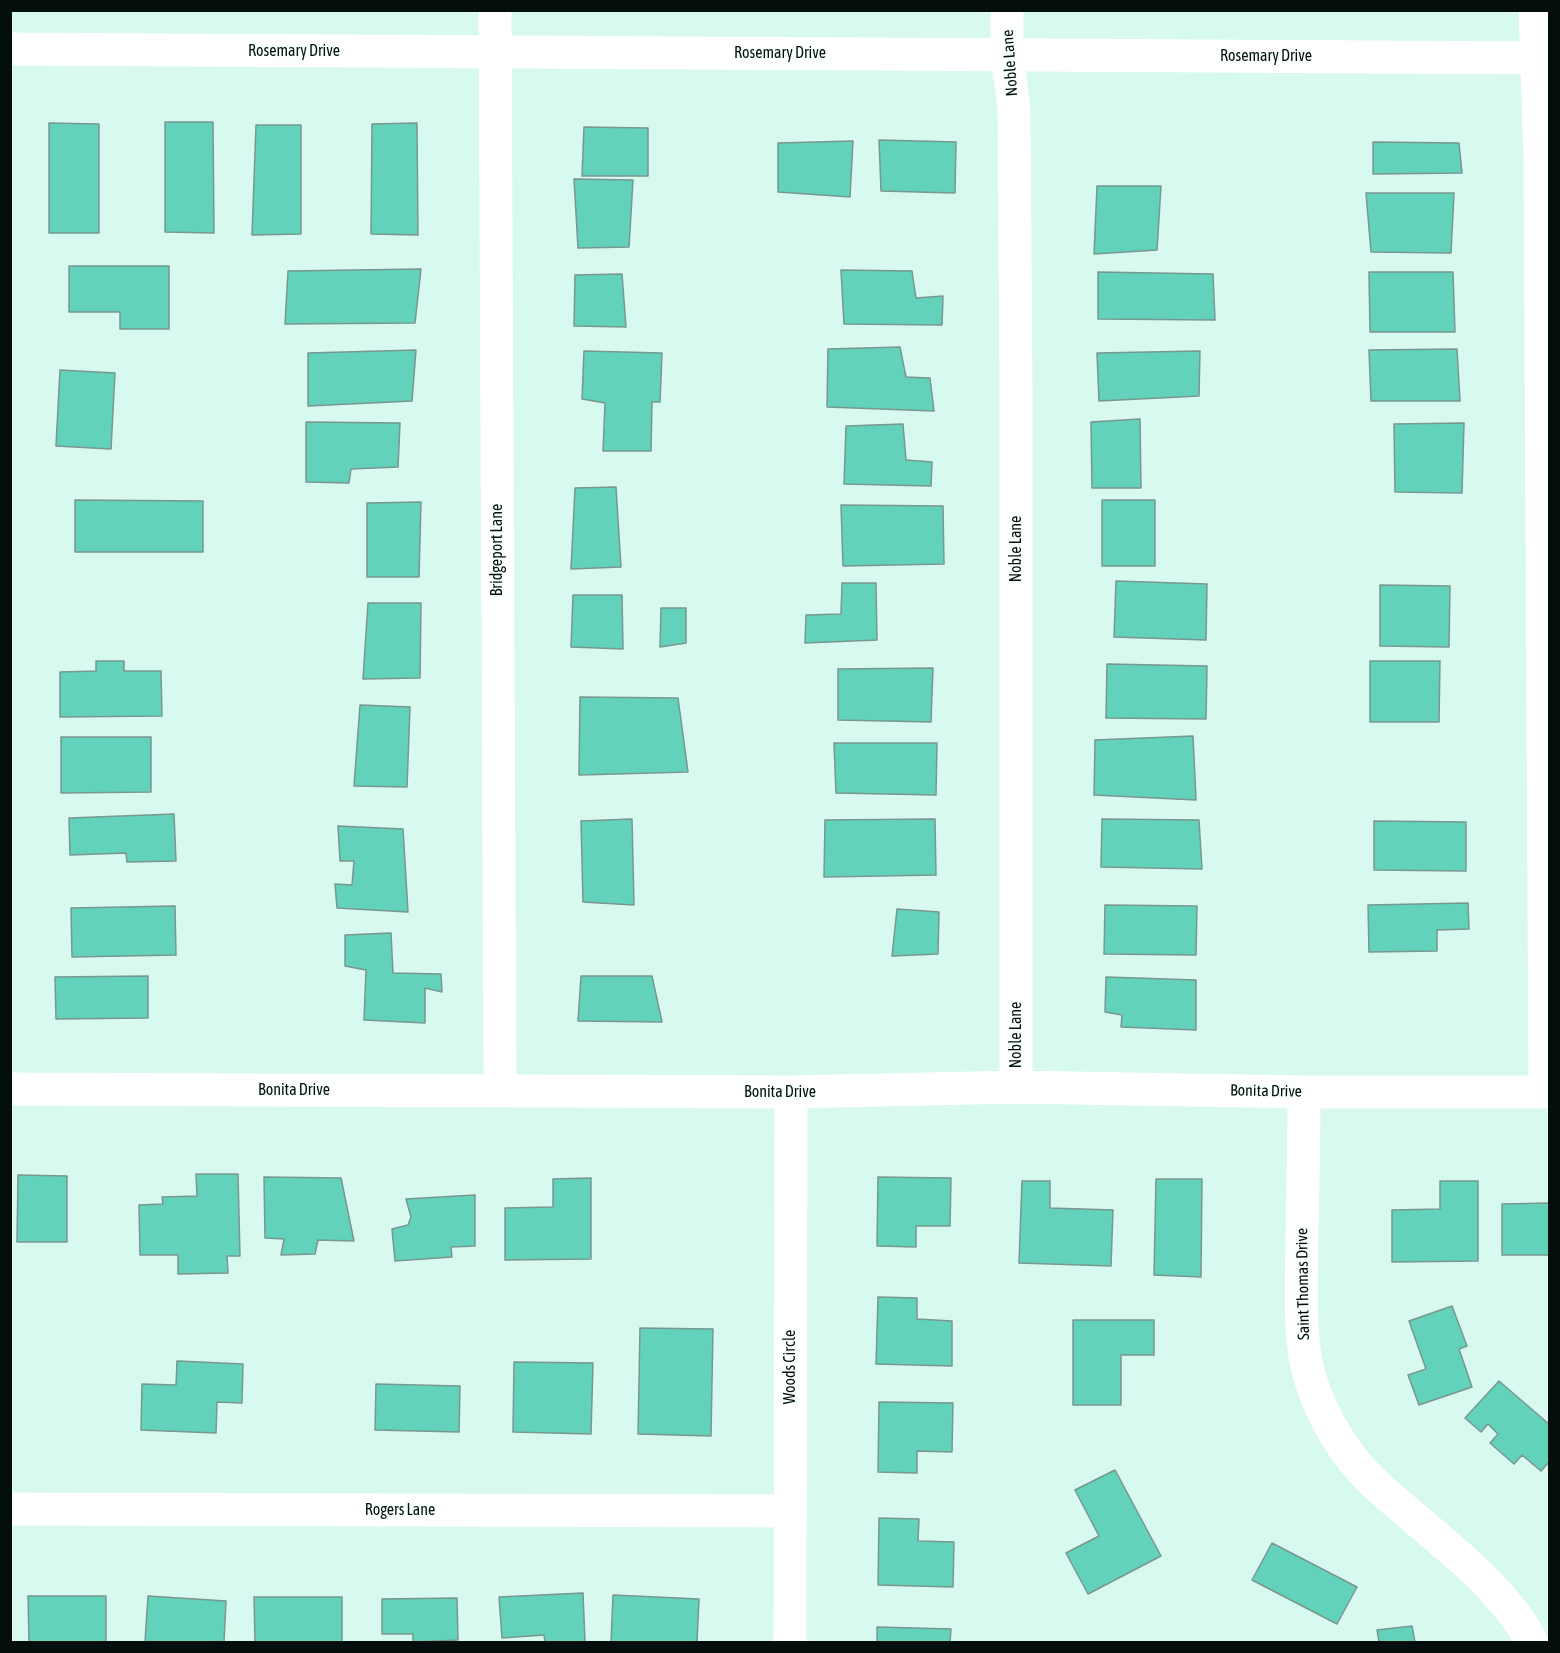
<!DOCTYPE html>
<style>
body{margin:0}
#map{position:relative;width:1560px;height:1653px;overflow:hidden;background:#d7f9f0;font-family:"Asap Condensed",sans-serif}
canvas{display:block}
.frame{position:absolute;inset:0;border:12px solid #040e0c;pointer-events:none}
</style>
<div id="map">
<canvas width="1560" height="1653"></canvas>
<div class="frame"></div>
</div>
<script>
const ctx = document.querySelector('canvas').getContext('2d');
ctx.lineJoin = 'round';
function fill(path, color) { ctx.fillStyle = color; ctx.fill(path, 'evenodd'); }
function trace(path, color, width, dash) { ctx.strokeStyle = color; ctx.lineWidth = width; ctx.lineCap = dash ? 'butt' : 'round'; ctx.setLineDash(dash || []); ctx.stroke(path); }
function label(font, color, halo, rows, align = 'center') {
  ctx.font = font + ' "Asap Condensed",sans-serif'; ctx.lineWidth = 5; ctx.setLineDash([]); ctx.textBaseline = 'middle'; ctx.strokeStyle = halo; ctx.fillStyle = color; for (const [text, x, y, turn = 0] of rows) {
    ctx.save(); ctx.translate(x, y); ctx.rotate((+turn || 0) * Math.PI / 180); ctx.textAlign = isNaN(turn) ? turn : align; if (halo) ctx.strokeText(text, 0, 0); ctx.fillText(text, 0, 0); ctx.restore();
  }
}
const building = new Path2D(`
 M165,122H213L214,233L165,232Z
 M49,123L99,124V233H49Z
 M417,123L418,235L371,234L372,124Z
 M256,125H301V234L252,235Z
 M584,127L648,128V176H582Z
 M879,140L956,142L955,193L881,191Z
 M853,141L850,197L778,192V143Z
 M1373,142L1459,143L1462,173L1373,174Z
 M574,179L633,180L629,247L578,248Z
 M1097,186H1161L1157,250L1094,254Z
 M1366,193H1454L1451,253L1371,252Z
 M69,266H169V329H120V312H69Z
 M421,269L415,323L285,324L288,271Z
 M841,270L912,271L916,298L943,296L942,325L844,324Z
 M1098,272L1213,274L1215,320L1098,319Z
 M1369,272H1453L1455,332H1370Z
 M622,274L626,327L574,326L575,275Z
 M900,347L906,377L930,378L934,411L827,407L828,349Z
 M1457,349L1460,401H1371L1369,350Z
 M416,350L412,401L308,406V353Z
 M584,351L662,353L660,402H652L651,451H603L605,403L582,399Z
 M1200,351L1199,396L1099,401L1097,353Z
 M60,370L115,373L111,449L56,446Z
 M1140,419L1141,488H1092L1091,422Z
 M306,422L400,423L398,467L351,469L349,483L306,482Z
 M1464,423L1462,493L1395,492L1394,424Z
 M903,424L906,460L932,462L931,486L844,484L846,426Z
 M616,487L621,567L571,569L575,488Z
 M75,500L203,501V552H75Z
 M1102,500H1155V566H1102Z
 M421,502L419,577H367V503Z
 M841,505L943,506L944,564L843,566Z
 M1116,581L1207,584L1206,640L1114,637Z
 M842,583H876L877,640L805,643L806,615L841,614Z
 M1380,585L1450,586L1449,647L1380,646Z
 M573,595H622L623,649L571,647Z
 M368,603H421L420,678L363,679Z
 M661,608H686V643L660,647Z
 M96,661H124V671H161L162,716L60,717V672L96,671Z
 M1370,661H1440L1439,722H1370Z
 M1107,664L1207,666L1206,719L1106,718Z
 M933,668L931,722L838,720V669Z
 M580,697L678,698L688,772L579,775Z
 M360,705L410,707L407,787L354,786Z
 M1193,736L1196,800L1094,795L1095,740Z
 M61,737H151V792L61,793Z
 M834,743H937L936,795L836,793Z
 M174,814L176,861L127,862L126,853L70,855L69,818Z
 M632,819L634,905L583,902L581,821Z
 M935,819L936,875L824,877L825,820Z
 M1102,819L1199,820L1202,869L1101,867Z
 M1374,821L1466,822V871L1374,870Z
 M338,826L403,829L408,912L337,908L335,884L352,885L354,861H340Z
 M1468,903L1469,929L1437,930V951L1369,952L1368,905Z
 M1105,905L1197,906L1196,955L1104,954Z
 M175,906L176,955L72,957L71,908Z
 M897,909L939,912L938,954L892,956Z
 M391,933L393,973L441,974L442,992L425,988V1023L364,1020L366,970L345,966V935Z
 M148,976V1018L56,1019L55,977Z
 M581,976H652L662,1022L578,1021Z
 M1106,977L1196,980V1030L1121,1027L1122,1015L1105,1012Z
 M196,1174H238L240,1256H227L228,1273L178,1274V1255H140L139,1205L163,1204L162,1197L197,1196Z
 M18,1175L67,1176V1242H17Z
 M264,1177L341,1178L354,1241L318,1240L315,1254L281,1255L284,1239L265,1238Z
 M878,1177L951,1178L950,1226H916V1247L877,1246Z
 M591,1178V1259L505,1260V1208L553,1207V1179Z
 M1156,1179H1202L1201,1277L1154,1275Z
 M1022,1181H1050V1208L1113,1210L1111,1266L1019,1263Z
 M1440,1181H1478V1261L1392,1262V1210L1440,1209Z
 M475,1195V1246L451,1247L452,1257L395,1261L392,1229L408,1225L411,1217L406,1199Z
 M1550,1203V1255H1502V1204Z
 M878,1297L917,1298V1319L952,1321V1366L876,1364Z
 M1452,1306L1467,1346L1459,1349L1472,1387L1419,1405L1408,1375L1426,1369L1409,1321Z
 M1073,1320H1154V1355H1121V1405H1073Z
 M640,1328L713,1329L711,1436L638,1434Z
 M177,1361L243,1364L242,1403L217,1402L216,1433L141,1430L142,1384L176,1385Z
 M514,1362L593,1363L591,1434L513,1432Z
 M1499,1381L1550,1425V1461L1541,1471L1522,1455L1514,1464L1490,1443L1498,1434L1488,1424L1481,1432L1465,1418Z
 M376,1384L460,1386L459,1432L375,1430Z
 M879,1402L953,1403L952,1452L917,1451V1473L878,1472Z
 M1115,1470L1161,1556L1088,1594L1066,1553L1099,1536L1075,1490Z
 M879,1518L919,1519L918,1541L954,1542L953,1587L878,1585Z
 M1272,1543L1357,1587L1337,1624L1252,1580Z
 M583,1593L585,1642H545L544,1635L502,1638L499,1597Z
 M613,1595L699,1599L697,1642H611Z
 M28,1596H106V1642H29Z
 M148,1596L226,1601L224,1642H145Z
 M254,1597H342V1642H255Z
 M457,1598L458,1640L413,1642V1634H382V1599Z
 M1412,1626L1415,1642H1379L1377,1630Z
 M877,1627L951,1629L950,1642H877Z`);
const minor = new Path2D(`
 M495,10L500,1090
 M1007,10V54L1014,108L1016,392V1087
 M1535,10L1540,162L1545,1092
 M10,49L1550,58
 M10,1089L791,1092L1016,1087L1304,1092H1550
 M1304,1092C1304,1139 1303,1186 1302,1233C1302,1274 1299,1315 1305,1356C1312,1400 1340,1451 1373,1482C1425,1531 1499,1579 1532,1642
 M10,1509L789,1511
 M790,1642L791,1092`);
const streetNames = [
 ["Rosemary Drive",294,51],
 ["Rosemary Drive",780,53],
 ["Rosemary Drive",1266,56],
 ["Noble Lane",1010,63,-94],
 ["Noble Lane",1016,549,-90],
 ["Bridgeport Lane",497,550,-90],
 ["Noble Lane",1016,1035,-90],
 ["Bonita Drive",294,1090],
 ["Bonita Drive",1266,1091,1],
 ["Bonita Drive",780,1092],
 ["Saint Thomas Drive",1303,1284,-91],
 ["Woods Circle",790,1367,-90],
 ["Rogers Lane",400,1510]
];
fill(building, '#63d2bb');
trace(building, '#78978f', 1.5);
trace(minor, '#fff', 33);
label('16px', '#040e0c', '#f8fffd', streetNames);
</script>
